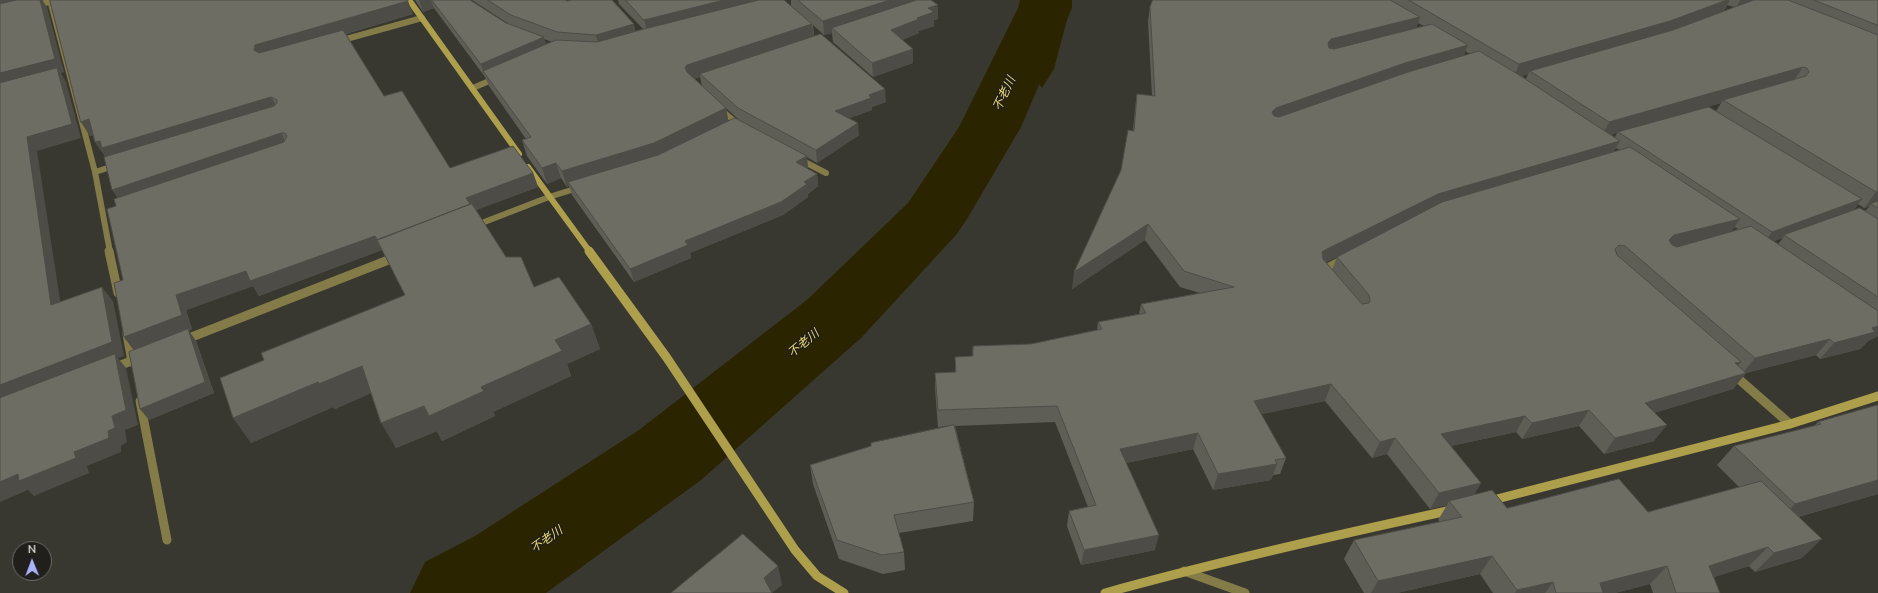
<!DOCTYPE html>
<meta charset="utf-8">
<style>
body{margin:0}
#map{position:relative;width:1878px;height:593px;overflow:hidden;background:#393830;font-family:"Nunito Sans",sans-serif}
canvas{display:block}
.north{position:absolute;left:12px;top:541px;width:40px;height:40px;box-sizing:border-box;background:#201f1b;border:1px solid #6b6a65;border-radius:50%;rotate:359deg;font-size:11px;font-weight:700;line-height:16px;text-align:center;color:#dbdad5}
.north::after{content:'';display:block;margin:auto;width:14px;height:18px;background:#aab0fb;clip-path:polygon(50% 0,100% 100%,50% 72%,0 100%)}
</style>
<div id="map">
<canvas width="1878" height="593"></canvas>
<div class="north">N</div>
</div>
<script>
const ctx = document.querySelector('canvas').getContext('2d');
ctx.lineJoin = 'round';
function fill(path, color) { ctx.fillStyle = color; ctx.fill(path, 'evenodd'); }
function trace(path, color, width, dash) { ctx.strokeStyle = color; ctx.lineWidth = width; ctx.lineCap = dash ? 'butt' : 'round'; ctx.setLineDash(dash || []); ctx.stroke(path); }
function label(font, color, halo, rows, align = 'center') {
  ctx.font = font + ' "Nunito Sans","Noto Sans JP",sans-serif'; ctx.lineWidth = 3; ctx.setLineDash([]); ctx.textBaseline = 'middle'; ctx.strokeStyle = halo; ctx.fillStyle = color; for (const [text, x, y, turn = 0] of rows) {
    ctx.save(); ctx.translate(x, y); ctx.rotate((+turn || 0) * Math.PI / 180); ctx.textAlign = isNaN(turn) ? turn : align; if (halo) ctx.strokeText(text, 0, 0); ctx.fillText(text, 0, 0); ctx.restore();
  }
}
const water = new Path2D(`
 M1055,0H1071L1069,12L1054,69L1042,88L1039,84C1041,63 1043,16 1055,0Z`);
const river = new Path2D(`
 M1020,0H1072V8L1021,127L967,219L956,235L862,337L701,480L546,593H410L425,562L475,536L639,430L808,299L908,203L959,127L1018,8Z`);
const laneFar1 = new Path2D(`
 M50,0L95,172L110,252
 M339,41L422,18
 M473,88L496,78
 M720,109L740,126
 M799,159L826,173
 M95,172L117,165
 M549,197L581,187`);
const lane = new Path2D(`
 M109,251L118,293
 M1324,273L1322,271L1343,260
 M127,334L132,362
 M1733,374L1790,424
 M140,401L167,540`);
const streetFar1 = new Path2D(`
 M34,6L56,0
 M474,226L549,197`);
const street = new Path2D(`
 M184,340L396,257
 M113,368L139,358
 M1184,571L1245,593`);
const secondaryFar1 = new Path2D(`
 M409,0L519,154
 M528,167L590,252`);
const secondary = new Path2D(`
 M589,251L667,358L795,550L817,576L844,593
 M1489,501L1790,424L1878,396
 M1105,593C1220,561 1336,535 1452,510`);
const wall = new Path2D(`
 M50,0L413,14L346,34L384,96L450,168L533,173L538,187L476,210L506,257L534,287L591,324L600,349L567,364L571,376L493,412L495,416L442,441L437,431L396,448L371,393L335,409L333,407L251,443L264,360L405,295L382,250L259,296L253,286L186,310L192,329L189,331L196,341L214,393L149,420L134,350L124,337L123,280L116,206L118,198L108,156H105L95,142L93,135L90,136L81,122Z
 M415,0H470L506,23L509,24L472,0H565L636,31L643,29L619,4L618,0H784L791,6V0H931L938,19L934,20V26L919,31V33L902,40L913,49V63L873,77L833,42L832,33L824,35L813,25L814,36L886,102L872,107V110L850,118L859,135L817,163L807,157L808,169L817,174L818,186L808,194V197L783,215L690,253L691,258L634,282L572,195L569,186L567,187L561,178L547,184L527,156L522,140L526,139L489,86L485,77L434,8L423,12ZM544,39L547,40L552,42L546,44ZM700,77L702,86L694,79ZM726,108L738,119L728,121Z
 M1153,0H1878V336L1868,341L1860,349L1820,359L1816,355L1746,373L1733,389L1654,413V441L1604,454L1579,426L1522,439L1516,432L1451,446L1481,483L1474,494L1507,508L1648,512L1739,487L1717,465L1734,446L1814,426L1818,422L1878,405V494L1798,517L1802,558L1755,572L1749,566L1714,577L1720,593H1653L1650,584L1615,593H1493L1480,574L1397,593H1364L1344,559L1354,540L1440,522L1438,520L1447,505L1430,509L1387,454L1372,458L1325,401L1261,414L1286,458L1280,474L1273,475L1271,480L1213,490L1193,449L1126,463L1155,550L1081,565L1067,526L1069,511L1088,507L1055,422L955,426L974,502L973,521L899,533L904,552L905,570L883,574L839,559L813,484L810,465L950,426L938,427L935,389V373L955,372V357L972,356L973,346L1031,344L1097,330L1098,322L1139,314L1141,304L1200,293L1180,287L1145,240L1072,289L1121,170L1133,131L1135,109L1137,94L1152,96L1148,22L1150,7ZM1727,5L1734,7L1724,11ZM1418,23L1424,26L1416,28ZM1465,51L1470,54L1463,56ZM1528,74L1526,79L1522,76ZM1721,103L1716,111L1700,109ZM1615,133H1617L1615,137L1611,135ZM1616,148L1620,150L1613,152ZM1858,204L1864,208L1870,206L1865,211L1854,210ZM1735,227L1738,229L1731,231ZM1783,238L1778,244L1773,241L1777,240ZM1337,257L1332,270L1326,262Z`);
const shadedWall = new Path2D(`
 M0,0H38L0,10Z
 M40,0H42L47,7L64,72L61,73L66,82L81,138L37,151L63,319L51,305L0,89V73Z
 M419,0H431L434,8L423,12Z
 M724,0H781L648,34L644,20Z
 M890,0H916V5L832,28V33L824,35L823,21Z
 M1727,0H1730L1723,13L1663,35L1530,71L1528,74L1513,79L1519,64Z
 M1740,0H1757L1736,8Z
 M408,1L413,14L262,58L254,50L255,45Z
 M938,5V19L934,20V26L919,31V33L891,45V30L917,18L928,8Z
 M1420,17L1415,32L1327,54L1328,43L1331,39Z
 M634,24L637,37L599,48L596,35Z
 M812,24L814,39L700,74V77L690,81L685,68L687,65Z
 M544,37L547,50L483,71L485,77L481,64Z
 M1468,45L1462,60L1271,124L1272,112L1276,108L1405,63Z
 M913,49V63L873,77L872,63Z
 M1803,67L1793,82L1723,100L1721,103L1619,132H1618L1617,133L1601,138L1609,122Z
 M885,89L886,102L872,107V110L836,123L835,111L869,95Z
 M271,97L279,110L112,162L107,156H105L95,142Z
 M726,108L729,124L657,159L568,182L569,186L567,187L562,171Z
 M89,119L98,133L90,136L81,122Z
 M858,123L859,135L817,163L816,150Z
 M281,133L288,147L122,204L112,190Z
 M1620,141L1611,156L1432,209L1319,266L1322,252L1325,250L1438,194Z
 M807,156L808,169L796,162Z
 M556,163L561,178L547,184L542,168Z
 M533,173L538,187L473,211L466,198Z
 M817,174L818,186L808,194V197L783,215L690,253L691,258L634,282L630,269L804,182Z
 M1878,191V202L1871,204L1870,206L1864,208L1876,192Z
 M1862,199L1852,212L1784,235L1783,238L1762,245L1772,232Z
 M1740,219L1729,235L1659,256L1669,240L1674,235Z
 M1148,224L1145,240L1072,289L1074,272Z
 M375,236L382,250L259,296L253,286L186,310L192,329L189,331L196,341L214,393L149,420L140,409L135,352L124,337L176,295L246,271Z
 M102,287L113,301L124,356L118,358L126,368L138,425L125,430L127,442L121,446V452L87,466L89,473L34,496L28,490L0,502V385Z
 M591,324L600,349L567,364L571,376L493,412L495,416L442,441L437,431L396,448L381,423L424,406L481,387L555,340Z
 M1878,326V336L1868,341L1860,349L1820,359L1834,343Z
 M1830,339L1816,355L1742,374L1755,358Z
 M1741,362L1728,378L1735,363Z
 M362,366L376,391L335,409L333,407L251,443L233,418L318,382Z
 M1746,373L1733,389L1633,419L1645,403Z
 M1331,384L1325,401L1249,417L1254,401Z
 M1589,410L1579,426L1522,439L1532,423Z
 M1525,416L1516,432L1432,450L1441,434Z
 M1667,425L1654,441L1604,454L1615,438Z
 M1198,433L1193,449L1117,465L1120,449Z
 M1395,438L1387,454L1372,458L1380,442Z
 M1277,464L1271,480L1213,490L1218,474Z
 M1878,480V494L1776,523L1795,504Z
 M1481,483L1472,499L1449,501L1447,505L1430,509L1439,493Z
 M1159,535L1155,550L1081,565L1084,550Z
 M1822,539L1802,558L1755,572L1774,553Z
 M1768,547L1749,566L1692,584L1709,566Z
 M1492,556L1480,574L1397,593H1371L1378,581Z
 M778,566L782,585L772,593L764,578Z
 M1667,566L1650,584L1615,593H1591L1600,583Z
 M1553,582L1545,593H1515L1517,590Z`);
const building = new Path2D(`
 M17,0H40L55,59L0,73V4Z
 M50,0H408V1L255,45L254,50L259,53L343,30L384,96L402,91L450,168L513,146L533,173L466,198L470,204L383,238L377,240L375,236L250,281L246,271L176,295L182,315L124,337L114,283L123,280L107,209L116,206L114,199L284,142L287,136L285,133H281L112,190L104,157L274,106L277,103V100L271,97L102,148L100,141L95,142L89,119L81,122Z
 M432,0H470L506,23L544,37L481,64Z
 M488,0H565L567,1L572,0H612L634,24L596,35L557,32L511,15Z
 M626,0H724L644,20Z
 M759,0H784L812,24L687,65L685,68L687,72L726,108L654,143L562,171L556,163L542,168L522,140L531,137L483,71L556,40L597,42L644,29Z
 M798,0H890L823,21Z
 M917,0H931L938,5L928,8L934,12L917,18L919,19L891,30L913,49L872,63L832,28Z
 M1153,0H1390L1420,17L1331,39L1328,43L1329,48L1334,49L1432,24L1468,45L1405,63L1276,108L1272,112L1274,116L1279,117L1408,72L1479,51L1516,73L1620,141L1438,194L1325,250L1322,252L1323,259L1362,304L1369,303L1370,301L1369,295L1337,257L1442,202L1630,147L1740,219L1674,235L1669,240L1672,245L1677,247L1751,226L1878,311V326L1872,328L1875,332L1834,343L1830,339L1755,358L1625,246L1619,245L1615,249L1617,255L1741,362L1735,363L1746,373L1645,403L1667,425L1615,438L1589,410L1532,423L1525,416L1441,434L1481,483L1439,493L1395,438L1380,442L1331,384L1254,401L1286,458L1275,460L1277,464L1218,474L1198,433L1120,449L1159,535L1084,550L1069,511L1096,505L1057,406L938,410L935,373L956,372L955,357L973,356V346L1031,344L1102,329L1098,322L1146,313L1141,304L1234,287L1184,271L1148,224L1074,272L1121,170L1128,130L1134,131L1137,94L1155,96L1150,7Z
 M1409,0H1727L1670,21L1519,64Z
 M1754,0H1788L1878,35V191L1876,192L1723,100L1806,76L1809,72L1807,68L1803,67L1609,122L1530,71L1673,30Z
 M1814,0H1878V25Z
 M821,34L885,89L869,95L871,98L835,111L858,123L816,150L738,108L700,74Z
 M57,68L72,124L27,137L51,305L102,287L112,342L0,385V83Z
 M1709,107L1862,199L1772,232L1618,132Z
 M735,118L807,156L796,162L817,174L804,182L807,184L781,202L685,241L688,245L630,269L568,182L658,155Z
 M1878,201V208L1871,204Z
 M472,204L506,257H521L534,287L559,277L591,324L555,340L562,351L481,387L484,391L429,416L424,406L381,423L362,366L319,384L318,382L233,418L220,378L264,360L261,353L405,295L377,240Z
 M1860,208L1878,219V297L1784,235Z
 M188,329L205,382L140,409L129,352Z
 M115,354L126,410L112,416L115,428L108,431L109,438L74,452L76,458L19,481L18,474L0,482V398Z
 M1878,405V480L1795,504L1734,446L1821,424L1818,422Z
 M954,425L974,502L894,515L904,552L882,555L837,540L810,465L871,446V443Z
 M1619,479L1648,512L1761,481L1822,539L1774,553L1768,547L1709,566L1720,593H1676L1667,566L1600,583L1603,593H1556L1553,582L1517,590L1492,556L1378,581L1354,540L1462,517L1449,501L1492,490L1507,508Z
 M743,534L778,566L764,578L772,593H671Z`);
const waterNames = [
 ["不老川",1005,94,-65],
 ["不老川",804,344,-40],
 ["不老川",547,540,-35]
];
fill(water, '#2b2400');
fill(river, '#2b2400');
trace(laneFar1, '#837b48', 6);
trace(lane, '#837b48', 9);
trace(streetFar1, '#837b48', 6);
trace(street, '#837b48', 9);
trace(secondaryFar1, '#ad9f4b', 6);
trace(secondary, '#ad9f4b', 9);
fill(wall, '#5f5e56');
fill(shadedWall, '#4d4c46');
fill(building, '#6e6d64');
trace(building, '#4d4c46', 1);
label('italic 12px', '#ead970', '#201f1b', waterNames);
</script>
